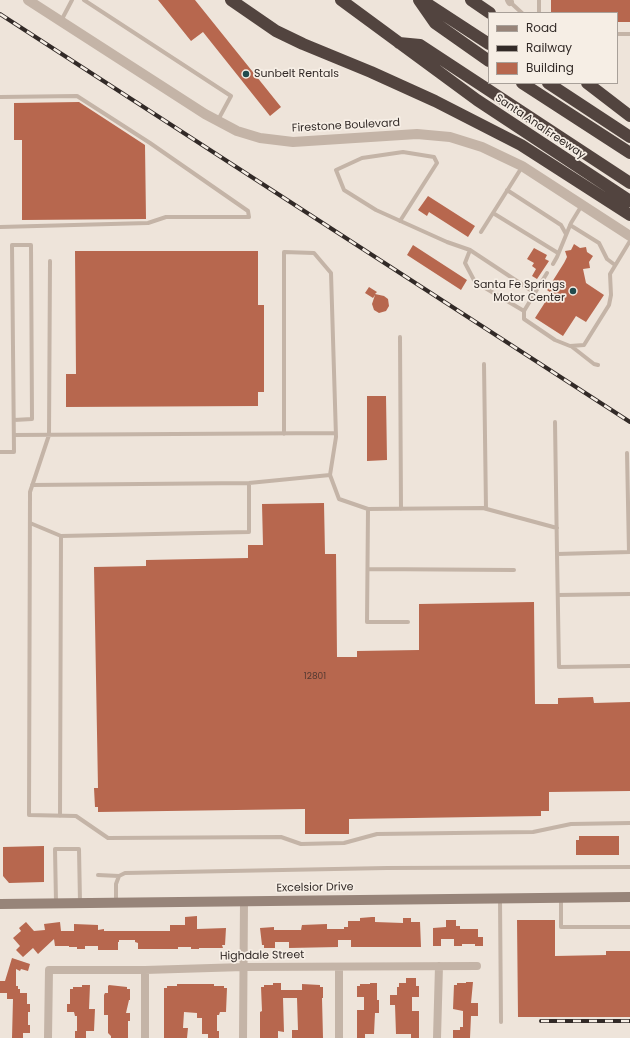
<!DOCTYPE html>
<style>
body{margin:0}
#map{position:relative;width:630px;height:1038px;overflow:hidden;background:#eee4da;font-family:Poppins,sans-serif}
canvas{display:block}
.legend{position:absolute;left:488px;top:12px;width:130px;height:72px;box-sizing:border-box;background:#f6eee5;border:1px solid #a8a099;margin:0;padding:5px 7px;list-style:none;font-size:12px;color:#322a27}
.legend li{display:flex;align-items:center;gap:8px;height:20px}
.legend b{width:20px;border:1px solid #a8a099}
</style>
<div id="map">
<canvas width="630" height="1038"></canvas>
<ul class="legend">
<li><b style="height:5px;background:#978479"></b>Road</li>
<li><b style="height:5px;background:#322a27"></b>Railway</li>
<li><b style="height:11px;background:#b7674e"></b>Building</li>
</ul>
</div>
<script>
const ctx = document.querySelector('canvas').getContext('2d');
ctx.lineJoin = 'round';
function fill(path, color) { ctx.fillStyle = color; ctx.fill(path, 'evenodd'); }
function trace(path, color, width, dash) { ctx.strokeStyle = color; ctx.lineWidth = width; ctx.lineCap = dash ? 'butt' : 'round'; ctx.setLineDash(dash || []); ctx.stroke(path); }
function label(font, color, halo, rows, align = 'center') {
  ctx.font = font + ' Poppins,sans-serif'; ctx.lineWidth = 3.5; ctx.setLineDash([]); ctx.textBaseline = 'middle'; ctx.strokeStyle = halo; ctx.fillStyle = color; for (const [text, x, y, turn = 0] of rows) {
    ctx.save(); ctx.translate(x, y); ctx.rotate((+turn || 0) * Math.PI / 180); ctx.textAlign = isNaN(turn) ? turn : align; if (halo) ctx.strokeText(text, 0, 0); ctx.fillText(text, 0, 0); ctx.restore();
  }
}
const building = new Path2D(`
 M158,0H195L281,107L270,116L203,32L191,41Z
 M551,0H630V22H617V13H551Z
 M79,102L145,145L146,219L22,220V140H14V103Z
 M428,196L475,226L468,237L429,212L427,216L418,210Z
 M574,244L580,248L586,247L587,252L593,256L589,262L590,268L583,269L586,283L604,295L586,322L576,316L563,336L535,318L551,293L547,290L564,263L567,257L565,251L571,250Z
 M413,245L467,280L461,290L407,255Z
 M534,248L547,255L545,259L549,261L537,279L532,276L536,269L532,266L534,263L527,259Z
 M75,251H258V305H264V392H258V406L66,407V374H76Z
 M369,287L377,292L375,294L384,296L388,299L389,306L386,311L379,313L374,310L372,304L375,295L373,298L365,293Z
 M367,396H386L387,460L367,461Z
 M324,503L325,554H336L337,657H357V651L419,650V604L534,602L535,704H558V698L593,697L594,703L630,702V791L549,792V811H541V816L349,819V834H305V809L98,812V807H95L94,788H98L94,567L146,566V560L248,558V545H263L262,504Z
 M579,836H619V855H576V840H579Z
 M44,846V882L9,883L3,876V847Z
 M197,916V929L226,928L225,945H222L223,948H199V949H191V947H178V949H138V943L135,942V940H119V942H118V950H98V946H85V949H77V947H69V946H55L54,939L38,954L33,948L23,957L16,950L20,946L13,938L21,931L19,928L26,922L34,931L45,930L44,924L60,922L61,931H74V924L98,925V930L104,929V931H170V925H185V917Z
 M372,917H375V922L403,923V918H411V922H420L421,947H351V940H338V947L289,948V942H275V948H264V945H262L260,928L274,927V930H301L302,925L327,924V929H344V927H348V921H360V918Z
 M446,920H456V926H460V929H478V937H483V946H475V944H462V946H454V939H441V946H433V928L446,927Z
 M517,920H555V956L606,955V951H630V1017H518Z
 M12,958L30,964L28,971L21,969L20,971L16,969V986H18V989H20V993H27V1004H30V1012H28V1025H30V1033H23V1038H12L13,999H7V993H0V981H5Z
 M406,978H416V986H419V997H412V1011H419V1038H411V1034H396L395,1005H390V995H397V987H399V983H406Z
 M466,982H473L471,1003H478V1016H471L470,1038H453V1030H460V1027H463V1011L453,1009L454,985H457V983H466Z
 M273,983H281V990H302V984L320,985V987H323V998H322L323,1038H292V1030H298L297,998H283L284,1032L278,1031V1038H260V1012L262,1011L261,987H264V985H273Z
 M370,983H377V1000H379V1013H375L374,1034H365V1038H357V1010H364V997H357V986H360V984H370Z
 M177,984H214V986H224V988H227L226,1012H220L219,1015H217V1031H219V1038H208V1034H202V1018H197V1013L184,1012L183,1028H188L187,1038H164V988H167V986H177Z
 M82,985H90L89,1009H95L94,1031H86V1038H75V1031H77V1016H75L74,1012H67V1004H70V989H73V987H82Z
 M109,985L127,987V989H130V1000H129L126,1013H130V1021H128V1038H111V1036L108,1033V1015H104V995L105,993H108V986Z`);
const service = new Path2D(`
 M84,0L231,96L218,120
 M539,0V13
 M510,2L522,13
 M61,21L72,0
 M617,34H630
 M0,97L77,96L150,143L248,211L249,217H166L148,223L0,227
 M507,190L561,225L566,234
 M493,213L558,253
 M400,221L437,163L434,157L403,152L362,158L336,170L344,190L376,210L447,242L470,250L535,293
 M570,225L599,243L607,259L615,265
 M481,232L522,167
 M470,250L465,263L475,282L524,311
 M50,261L49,435L30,492L29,815L76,816L108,838L281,837L301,844L344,843L377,834L533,832L571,824L630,823
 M553,264L557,257L571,223L582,205
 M547,273L524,311V319L555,340L570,346L584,345L609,305L611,295L610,274L630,241
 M400,337L401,509
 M571,346L594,364L598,365
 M484,364L486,509
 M555,422L557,554
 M284,434V252L314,253L331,273L336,437L330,475L339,499L368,509L483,508L557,528
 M14,435L336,433
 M0,452H14L12,245H31L32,419L14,420
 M627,453L629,552
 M32,485L249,483L330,475
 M368,509L367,622H408
 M30,523L61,536L249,532V483
 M630,552L557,554L559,667L630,666
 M368,569L514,570
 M558,595L630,594
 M60,816L61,536
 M98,875L119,876L125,873L387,868L630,867
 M561,898V927H630
 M500,899L501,1022
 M56,902L55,849H79L80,902
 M116,902V884L119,876`);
const minor = new Path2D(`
 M509,0L510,2
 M339,967V1038
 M48,1038L49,970H145L244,967L477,966
 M145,1038V970
 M243,1038L244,901
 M437,1038L439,966`);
const tertiary = new Path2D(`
 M28,0L205,114L237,131L260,138L293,142L417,134L450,137L482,147L522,166L630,236`);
const secondary = new Path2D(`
 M0,904L630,897`);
const motorway = new Path2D(`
 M231,0L276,31L303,44L371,72L435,101L521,145L630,215
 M341,0L477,100L630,201
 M419,0L435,23L489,61
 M471,0L490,13
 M423,1L489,44
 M399,43L420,45L630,183
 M522,83L630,153
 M548,83L630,137
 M587,83L630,116`);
const rail = new Path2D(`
 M0,14L630,422
 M541,1021H630`);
const markers = [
 [246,74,4,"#214b4e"],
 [573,291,4,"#214b4e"]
];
const numberNames = [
 ["12801",315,677]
];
const poiNames = [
 ["Sunbelt Rentals",254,74],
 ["Santa Fe Springs",565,285,"right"],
 ["Motor Center",565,298,"right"]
];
const streetNames = [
 ["Firestone Boulevard",346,126,-3],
 ["Santa Ana Freeway",540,127,34],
 ["Excelsior Drive",315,888,-1],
 ["Highdale Street",262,956,-1]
];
fill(building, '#b7674e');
trace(service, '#c4b4a7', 4);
trace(minor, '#c4b4a7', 8);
trace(tertiary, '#c4b4a7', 10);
trace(secondary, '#978479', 10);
trace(motorway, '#52443f', 12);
trace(rail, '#322a27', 4);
trace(rail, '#f6eee5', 2.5, [8]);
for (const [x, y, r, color] of markers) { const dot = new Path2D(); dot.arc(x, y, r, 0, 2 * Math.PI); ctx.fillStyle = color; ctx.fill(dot); trace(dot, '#f6eee5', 1.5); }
label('9px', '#533931', null, numberNames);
label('11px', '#322a27', '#f6eee5', poiNames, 'left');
label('11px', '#322a27', '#f6eee5', streetNames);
</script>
